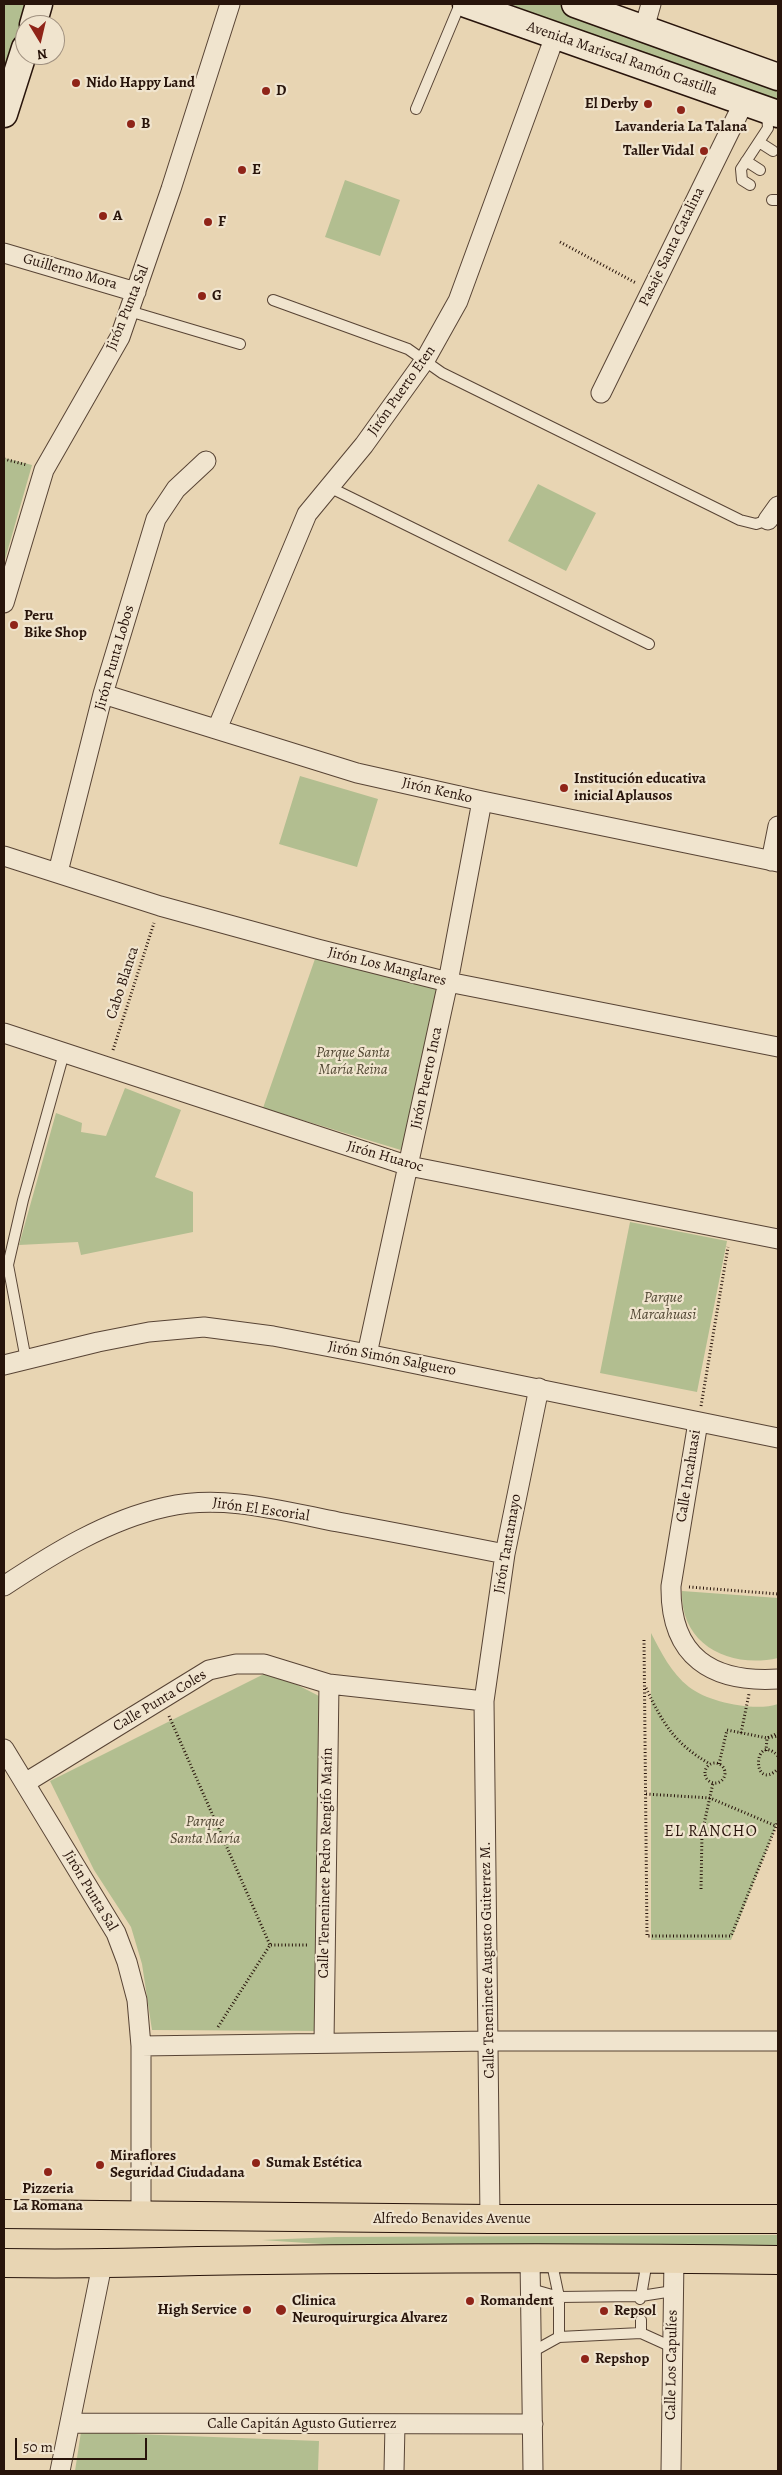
<!DOCTYPE html>
<meta charset="utf-8">
<style>
body{margin:0}
#map{position:relative;width:782px;height:2475px;overflow:hidden;background:#e8d5b3;font-family:Alegreya,serif}
canvas{display:block}
.frame{position:absolute;inset:0;border:5px solid #28140b;pointer-events:none}
.north{position:absolute;left:15px;top:15px;width:50px;height:50px;box-sizing:border-box;background:#f0e4ce;border:1px solid #a09180;border-radius:50%;rotate:171deg;font-size:14px;font-weight:700;line-height:20px;text-align:center;color:#28140b}
.north::after{content:'';display:block;margin:auto;width:18px;height:22px;background:#8f2418;clip-path:polygon(50% 0,100% 100%,50% 72%,0 100%)}
.scale{position:absolute;left:15px;top:2438px;width:132px;height:22px;box-sizing:border-box;border:2px solid #28140b;border-top:0;padding-left:6px;font-size:15px;line-height:18px;white-space:nowrap;color:#28140b;-webkit-text-stroke:4px #f0e4ce;paint-order:stroke}
</style>
<div id="map">
<canvas width="782" height="2475"></canvas>
<div class="frame"></div>
<div class="north">N</div>
<div class="scale">50 m</div>
</div>
<script>
const ctx = document.querySelector('canvas').getContext('2d');
ctx.lineJoin = 'round';
function fill(path, color) { ctx.fillStyle = color; ctx.fill(path, 'evenodd'); }
function trace(path, color, width, dash) { ctx.strokeStyle = color; ctx.lineWidth = width; ctx.lineCap = dash ? 'butt' : 'round'; ctx.setLineDash(dash || []); ctx.stroke(path); }
function label(font, color, halo, rows, align = 'center') {
  ctx.font = font + ' Alegreya,serif'; ctx.lineWidth = 4.5; ctx.setLineDash([]); ctx.textBaseline = 'middle'; ctx.strokeStyle = halo; ctx.fillStyle = color; for (const [text, x, y, turn = 0] of rows) {
    ctx.save(); ctx.translate(x, y); ctx.rotate((+turn || 0) * Math.PI / 180); ctx.textAlign = isNaN(turn) ? turn : align; if (halo) ctx.strokeText(text, 0, 0); ctx.fillText(text, 0, 0); ctx.restore();
  }
}
const green = new Path2D(`
 M4,4H30L4,88Z
 M499,4H559L778,84V103Z
 M345,180L400,200L380,256L325,237Z
 M4,458L32,465L4,563Z
 M538,484L596,513L566,571L508,541Z
 M300,776L378,799L357,867L279,844Z
 M316,956L441,986L404,1151L263,1108Z
 M125,1088L181,1110L155,1177L193,1192V1232L81,1255L78,1242L19,1245L56,1113L82,1123L81,1132L106,1136Z
 M630,1222L727,1241L697,1392L600,1373Z
 M682,1591L778,1598V1658C730,1669 680,1645 682,1591Z
 M651,1633C661,1652 671,1673 689,1687C708,1702 755,1712 778,1704V1821L731,1940H651Z
 M270,1671L319,1696V2031L152,2030L142,1964L131,1927L94,1870L50,1781Z
 M778,2235V2247L336,2245L262,2240L336,2237Z
 M81,2432L319,2441L318,2471H75Z`);
const path = new Path2D(`
 M560,242L636,283
 M4,459L27,465
 M113,1050L154,923
 M701,1406L728,1247
 M689,1587L778,1594
 M644,1640L647,1936H731L778,1821
 M646,1688C663,1724 675,1744 710,1764
 M169,1716L270,1945
 M741,1733L749,1694
 M766,1751L767,1738L778,1733
 M778,1756C753,1730 751,1794 778,1769
 M705 1773a10 10 0 1 1 20 0a10 10 0 1 1-20 0Z
 M719,1764L727,1730L767,1738L778,1736
 M646,1794L710,1798L776,1826
 M701,1889L702,1833L713,1783
 M218,2027L270,1945H309`);
const lane = new Path2D(`
 M416,109L460,4
 M759,142L773,151
 M746,161L760,170
 M750,185L742,180L741,169L768,128L767,113
 M772,200H778
 M273,300L408,349L442,373L740,520L756,524L768,520
 M129,311L240,344
 M329,487L649,644
 M26,1360L8,1265L23,1200L64,1053
 M551,2259L559,2297L641,2296L647,2261
 M531,2289L559,2297V2337
 M640,2299L641,2296L673,2291
 M641,2320V2333
 M532,2352L559,2337L641,2333L672,2347`);
const street = new Path2D(`
 M644,29L651,4
 M4,253L136,292
 M601,393L744,102
 M768,520L778,506
 M4,603L44,470L120,337L171,189L230,4
 M103,694L357,773L482,801L778,862
 M217,729L307,514L364,445L425,360L458,301L555,36
 M4,856L160,906L317,949L448,982L778,1047
 M771,861L778,826
 M58,872L103,694L156,519L176,489L206,461
 M4,1033L409,1166L778,1239
 M367,1354L448,982L482,801
 M4,1365L98,1342L149,1332L204,1327L273,1336L367,1354L778,1438
 M698,1422L671,1586C670,1657 712,1683 778,1679
 M4,1586C54,1553 107,1520 166,1507C223,1494 282,1511 338,1522C393,1532 449,1543 505,1554
 M4,1749L116,1933L127,1962L137,2000L141,2046V2216
 M25,1783L209,1670L236,1664H264L329,1684L484,1701
 M324,2042L329,1684
 M141,2046L489,2041H778
 M490,2219L484,1701L505,1554L539,1388
 M530,2259L533,2471
 M71,2423L533,2424
 M60,2471L102,2265
 M394,2471L395,2425
 M671,2471L674,2258`);
const secondary = new Path2D(`
 M466,4L778,114
 M575,4L778,77
 M33,25L39,4
 M4,114L25,48`);
const primary = new Path2D(`
 M4,2214L490,2219H778
 M4,2263C69,2264 133,2263 198,2261C392,2258 585,2257 778,2260`);
const markers = [
 [76,83,5,"#8f2418"],
 [266,91,5,"#8f2418"],
 [648,104,5,"#8f2418"],
 [681,110,5,"#8f2418"],
 [131,124,5,"#8f2418"],
 [704,151,5,"#8f2418"],
 [242,170,5,"#8f2418"],
 [103,216,5,"#8f2418"],
 [208,222,5,"#8f2418"],
 [202,296,5,"#8f2418"],
 [14,625,5,"#8f2418"],
 [564,788,5,"#8f2418"],
 [256,2163,5,"#8f2418"],
 [100,2165,5,"#8f2418"],
 [48,2172,5,"#8f2418"],
 [470,2301,5,"#8f2418"],
 [247,2310,5,"#8f2418"],
 [281,2310,6,"#8f2418"],
 [604,2311,5,"#8f2418"],
 [585,2359,5,"#8f2418"]
];
const streetNames = [
 ["Avenida Mariscal Ramón Castilla",622,59,19],
 ["Pasaje Santa Catalina",672,247,-64],
 ["Guillermo Mora",70,272,16],
 ["Jirón Punta Sal",128,308,-68],
 ["Jirón Puerto Eten",402,391,-55],
 ["Jirón Punta Lobos",115,658,-74],
 ["Jirón Kenko",437,791,13],
 ["Jirón Los Manglares",387,967,14],
 ["Cabo Blanca",123,983,-72],
 ["Jirón Puerto Inca",427,1078,-78],
 ["Jirón Huaroc",385,1157,16],
 ["Jirón Simón Salguero",392,1359,11],
 ["Calle Incahuasi",689,1476,-81],
 ["Jirón El Escorial",261,1510,8],
 ["Jirón Tantamayo",508,1544,-80],
 ["Calle Punta Coles",160,1701,-31],
 ["Calle Teneninete Pedro Rengifo Marín",326,1863,-89],
 ["Jirón Punta Sal",90,1891,59],
 ["Calle Teneninete Augusto Guiterrez M.",488,1960,-91],
 ["Alfredo Benavides Avenue",452,2219],
 ["Calle Los Capulíes",672,2365,-89],
 ["Calle Capitán Agusto Gutierrez",302,2424]
];
const poiNames = [
 ["Nido Happy Land",86,83],
 ["D",276,91],
 ["El Derby",638,104,"right"],
 ["B",141,124],
 ["Lavanderia La Talana",681,127,"center"],
 ["Taller Vidal",694,151,"right"],
 ["E",252,170],
 ["A",113,216],
 ["F",218,222],
 ["G",212,296],
 ["Peru",24,616],
 ["Bike Shop",24,633],
 ["Institución educativa",574,779],
 ["inicial Aplausos",574,796],
 ["Miraflores",110,2156],
 ["Seguridad Ciudadana",110,2173],
 ["Sumak Estética",266,2163],
 ["Pizzeria",48,2189,"center"],
 ["La Romana",48,2206,"center"],
 ["Clinica",292,2301],
 ["Neuroquirurgica Alvarez",292,2318],
 ["Romandent",480,2301],
 ["High Service",237,2310,"right"],
 ["Repsol",614,2311],
 ["Repshop",595,2359]
];
const parkNames = [
 ["Parque Santa",353,1053],
 ["María Reina",353,1070],
 ["Parque",663,1298],
 ["Marcahuasi",663,1315],
 ["Parque",205,1822],
 ["Santa María",205,1839]
];
const neighbourhoodNames = [
 ["EL RANCHO",711,1832]
];
fill(green, '#b2be90');
trace(lane, '#584435', 12);
trace(street, '#584435', 21);
trace(secondary, '#28140b', 29);
trace(primary, '#28140b', 30);
trace(path, '#28140b', 3, [1, 2.5]);
trace(lane, '#f0e4ce', 10);
trace(street, '#f0e4ce', 19);
trace(secondary, '#f0e4ce', 26);
trace(primary, '#e8d5b3', 28);
for (const [x, y, r, color] of markers) { const dot = new Path2D(); dot.arc(x, y, r, 0, 2 * Math.PI); ctx.fillStyle = color; ctx.fill(dot); trace(dot, '#f0e4ce', 2); }
label('15px', '#28140b', '#f0e4ce', streetNames);
label('bold 15px', '#28140b', '#f0e4ce', poiNames, 'left');
label('italic 15px', '#514733', '#f0e4ce', parkNames);
ctx.letterSpacing = '1px';
label('16px', '#28140b', '#f0e4ce', neighbourhoodNames);
ctx.letterSpacing = '0px';
</script>
